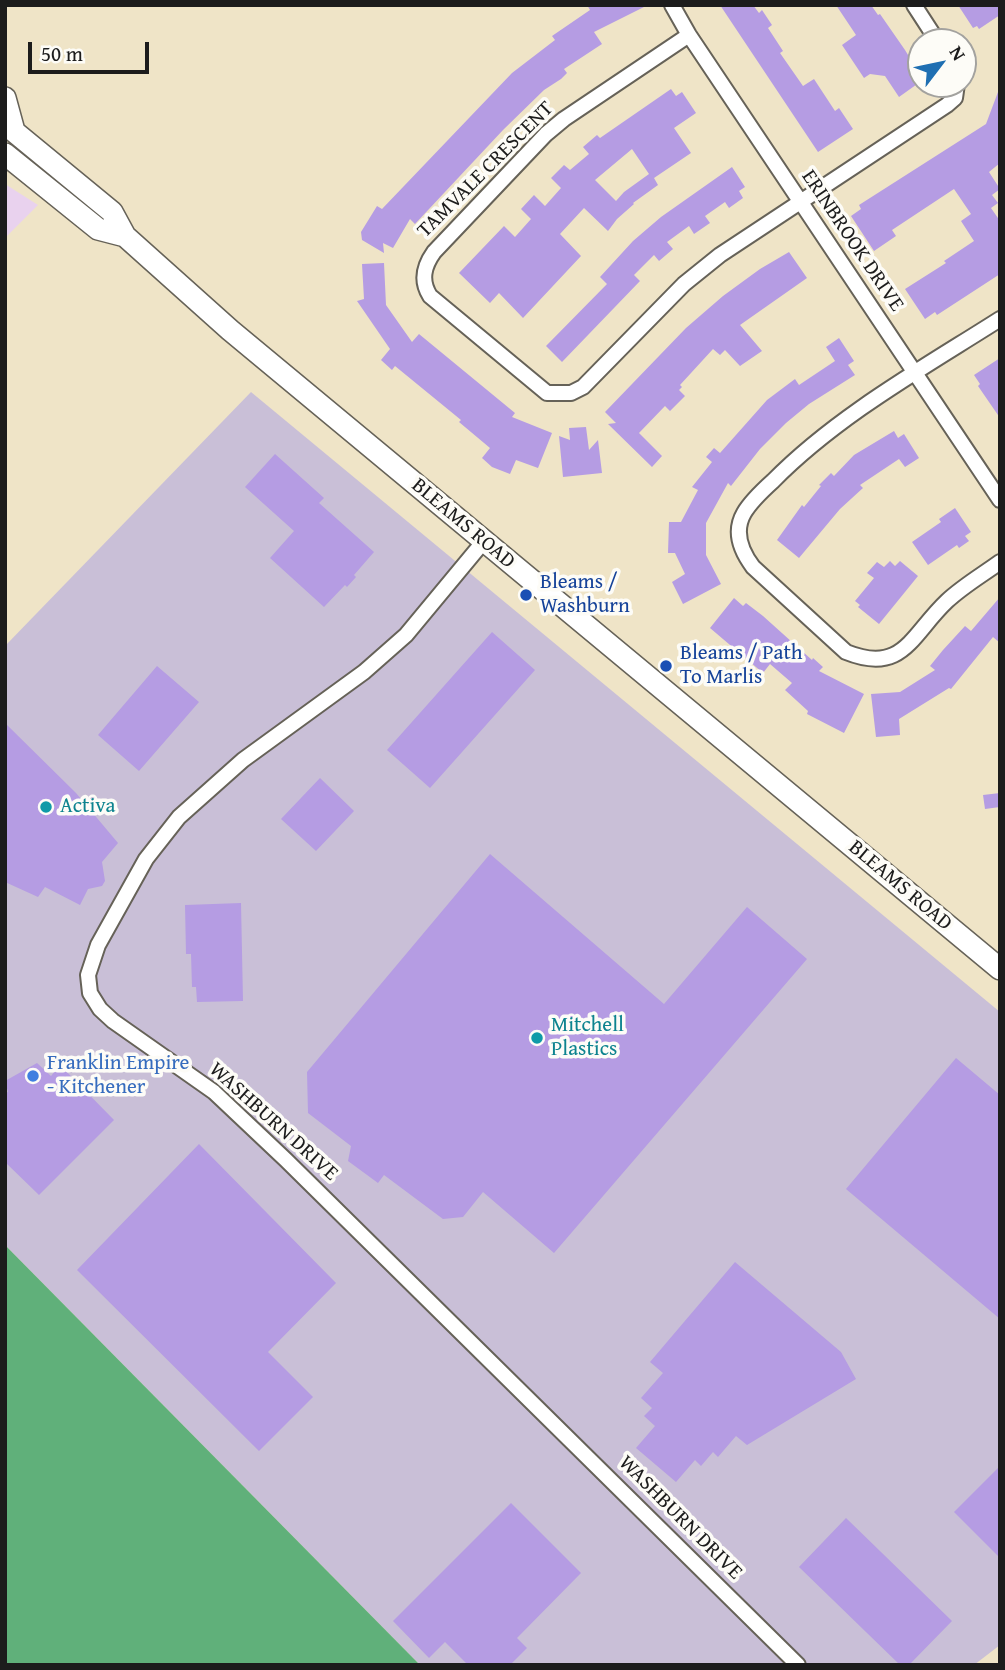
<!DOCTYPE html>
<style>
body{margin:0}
#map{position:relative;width:1005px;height:1670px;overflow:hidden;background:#efe4c7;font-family:"Gentium Book Plus",serif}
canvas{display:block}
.frame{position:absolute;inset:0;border:7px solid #1c1c1c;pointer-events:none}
.north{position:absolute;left:907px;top:28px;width:70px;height:70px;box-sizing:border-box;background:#fdfcf7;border:2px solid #a3a29f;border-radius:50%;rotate:58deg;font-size:19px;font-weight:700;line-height:28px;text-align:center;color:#1c1c1c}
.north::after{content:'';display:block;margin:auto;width:24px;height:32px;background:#1f6fb2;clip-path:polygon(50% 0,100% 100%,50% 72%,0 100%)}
.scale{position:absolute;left:28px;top:42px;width:121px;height:32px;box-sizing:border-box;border:4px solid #1c1c1c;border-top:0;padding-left:9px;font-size:21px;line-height:24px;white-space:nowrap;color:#1c1c1c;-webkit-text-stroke:5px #fdfcf7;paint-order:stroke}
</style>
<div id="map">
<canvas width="1005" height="1670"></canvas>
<div class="frame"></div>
<div class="north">N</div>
<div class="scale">50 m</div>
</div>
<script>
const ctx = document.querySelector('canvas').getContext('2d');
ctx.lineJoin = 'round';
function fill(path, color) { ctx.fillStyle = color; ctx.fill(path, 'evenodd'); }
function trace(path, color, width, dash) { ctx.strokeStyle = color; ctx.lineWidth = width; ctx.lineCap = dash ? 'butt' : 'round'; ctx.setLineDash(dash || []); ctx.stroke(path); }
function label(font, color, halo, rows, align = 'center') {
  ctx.font = font + ' "Gentium Book Plus",serif'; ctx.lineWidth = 7; ctx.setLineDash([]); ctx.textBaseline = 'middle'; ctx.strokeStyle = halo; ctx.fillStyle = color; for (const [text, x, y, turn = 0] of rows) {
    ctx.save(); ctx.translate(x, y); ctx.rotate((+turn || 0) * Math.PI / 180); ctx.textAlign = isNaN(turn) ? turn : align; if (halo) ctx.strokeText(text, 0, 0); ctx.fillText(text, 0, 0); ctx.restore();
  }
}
const built = new Path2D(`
 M5,184L38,205L5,238Z`);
const industrial = new Path2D(`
 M251,392L1000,1012V1645L974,1665H420L5,1245V646Z`);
const forest = new Path2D(`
 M5,1245L420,1665H5Z`);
const building = new Path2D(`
 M587,5H648L594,32L602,44L564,69L567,73L561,79L544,90L503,130L415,224L410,219L393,248L383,243L384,253L362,240L361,232L377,206L382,209L512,73L555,40L552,36L590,10Z
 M720,5H753L759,13L762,10L772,25L768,28L783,51L780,53L803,86L814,79L835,111L839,108L853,129L818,152Z
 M836,5H871L878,15L880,14L905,50L919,73L916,76L920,82L899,97L885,76L870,74L864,78L842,45L856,35Z
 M958,5H1000V15L979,29L977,26L973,28Z
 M671,89L676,96L682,92L696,113L674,128L691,153L654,178L658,185L633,203L634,204L617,219L608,231L584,208L560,234L581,256L523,318L499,293L490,303L459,273L504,226L515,237L531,219L521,209L534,195L545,206L561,188L551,178L564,165L570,170L589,154L583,147L597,135L600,138ZM632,149L649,174L624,192L616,201L595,180Z
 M998,92L1000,163L989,172L1000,189L992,195L998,203L991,208L1000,221V274L937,315L935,312L925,319L905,289L946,263L944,261L974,241L961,221L971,214L954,189L892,230L896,236L874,251L851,216L861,209L859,205L986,124Z
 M732,167L745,187L739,191L743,198L729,208L725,202L705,216L710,223L694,234L689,226L667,242L673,249L659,261L654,255L634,275L640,281L562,362L546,346L607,284L600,277L633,241L661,217Z
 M789,252L807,278L740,325L762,351L740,366L725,350L720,355L713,349L680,385L682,387L679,390L685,396L670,411L665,406L639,433L662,456L652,467L608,424L616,423L605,412L686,328L723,296L760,269Z
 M384,263L386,305L412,342L419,334L515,413L512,417L552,433L538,468L516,460L510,474L492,467L482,458L490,448L459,422L461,420L395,366L392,370L381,360L390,349L357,301L364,299L362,264Z
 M839,338L854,361L848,365L855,375L809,404L786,423L760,449L731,486L728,483L706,523V555L721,584L683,604L672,582L685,574L675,553H668L669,522H681L698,490L692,487L712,462L706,457L714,448L720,453L767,400L795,379L799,385L835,361L826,347Z
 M1000,358V418L978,386L980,384L974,375Z
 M586,427L589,450L598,440L602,473L563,477L559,436L570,440L569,428Z
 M894,431L898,438L904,434L919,458L905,467L899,459L860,485L863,488L840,509L799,558L777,540L802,505L804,507L821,486L819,485L831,473L834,476L854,455Z
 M275,454L324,498L319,503L374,552L354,575L356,577L347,587L345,585L324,607L270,558L294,531L245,487Z
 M955,508L971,532L965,536L969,541L959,548L957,545L928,565L912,542L941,522L939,519Z
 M890,561L895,566L900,561L918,576L879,624L858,607L860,605L855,601L874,578L867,573L877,562L884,567Z
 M1000,597V643L993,637L951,689L949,688L899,719L900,735L876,737L871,694L900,692L935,670L930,666L943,650L965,626L971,631Z
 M734,598L743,606L746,603L763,616L812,660L813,658L823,667L819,671L864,694L844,733L807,714L808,711L785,690L792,683L770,664L763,673L710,628Z
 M492,632L535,670L430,788L387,750Z
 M157,666L199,702L139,771L98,735Z
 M5,723L76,793L118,843L102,862L105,881L102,886L88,889L80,905L45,887L38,897L5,882Z
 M320,778L354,811L316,851L281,819Z
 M1000,793V807L985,809L983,795Z
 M490,854L664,1004L747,907L807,959L554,1253L483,1192L463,1217L443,1219L384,1175L378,1183L348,1161L351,1146L308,1113L307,1072Z
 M241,903L243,1001L197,1002L196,987H192L191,954H186L185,905Z
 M956,1058L1000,1095V1319L846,1189Z
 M37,1063L51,1076L60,1065L114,1120L39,1195L5,1162V1093L8,1092L5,1081Z
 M199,1144L336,1283L268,1352L313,1397L259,1451L77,1270Z
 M735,1262L841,1352L856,1379L747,1445L736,1436L718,1457L713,1452L701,1466L695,1460L676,1482L636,1448L655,1426L644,1416L652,1408L641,1398L663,1373L650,1362Z
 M1000,1466V1558L954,1512Z
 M511,1503L581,1573L517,1638L527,1648L510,1665H468L445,1642L429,1658L393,1621Z
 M846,1518L952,1621L909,1665H900L799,1567Z`);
const minor = new Path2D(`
 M672,5L689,35L1000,500
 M914,5L938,42
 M689,35L564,119L546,134L434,252C424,266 420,280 430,296L547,393H571L583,387L684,284L720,255L947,105L955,98L957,84
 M1000,319C923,368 837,416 773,481C763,490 751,501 744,513C733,532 741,551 753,567L846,652C903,675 911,635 947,601C963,586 982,575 1000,562
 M484,541L406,635L364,672L243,760L179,817L146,859L98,945L88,975L90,993L100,1009L113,1021L214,1092L286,1160L798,1665`);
const secondary = new Path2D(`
 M5,98L14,131
 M5,124L112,212L125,236L230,330L1000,969
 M5,154L98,229L125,236`);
const markers = [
 [526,595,7,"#1a4fb4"],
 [666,666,7,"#1a4fb4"],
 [46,807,7,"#0f9aa8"],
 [537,1038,7,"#0f9aa8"],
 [33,1076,7,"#3f7fe0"]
];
const streetNames = [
 ["TAMVALE CRESCENT",486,170,-45],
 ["ERINBROOK DRIVE",852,241,56],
 ["BLEAMS ROAD",463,524,40],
 ["BLEAMS ROAD",900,886,40],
 ["WASHBURN DRIVE",273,1122,42],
 ["WASHBURN DRIVE",680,1518,45]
];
const transitNames = [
 ["Bleams /",540,583],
 ["Washburn",540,607],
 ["Bleams / Path",680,654],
 ["To Marlis",680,678]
];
const cultureNames = [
 ["Activa",60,807],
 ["Mitchell",551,1026],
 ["Plastics",551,1050]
];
const shopNames = [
 ["Franklin Empire",47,1064],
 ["- Kitchener",47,1088]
];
fill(built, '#e9d2ee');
fill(industrial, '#c9bfd7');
fill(forest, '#60b07a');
fill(building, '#b59ce3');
trace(minor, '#666258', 18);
trace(secondary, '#666258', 24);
trace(minor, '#fff', 14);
trace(secondary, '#fff', 21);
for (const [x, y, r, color] of markers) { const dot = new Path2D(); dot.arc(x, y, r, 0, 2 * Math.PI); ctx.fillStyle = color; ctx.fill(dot); trace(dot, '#fdfcf7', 2.5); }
label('21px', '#1c1c1c', '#fdfcf7', streetNames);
label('21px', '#164399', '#fdfcf7', transitNames, 'left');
label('21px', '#0d838f', '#fdfcf7', cultureNames, 'left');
label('21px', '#366cbe', '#fdfcf7', shopNames, 'left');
</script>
